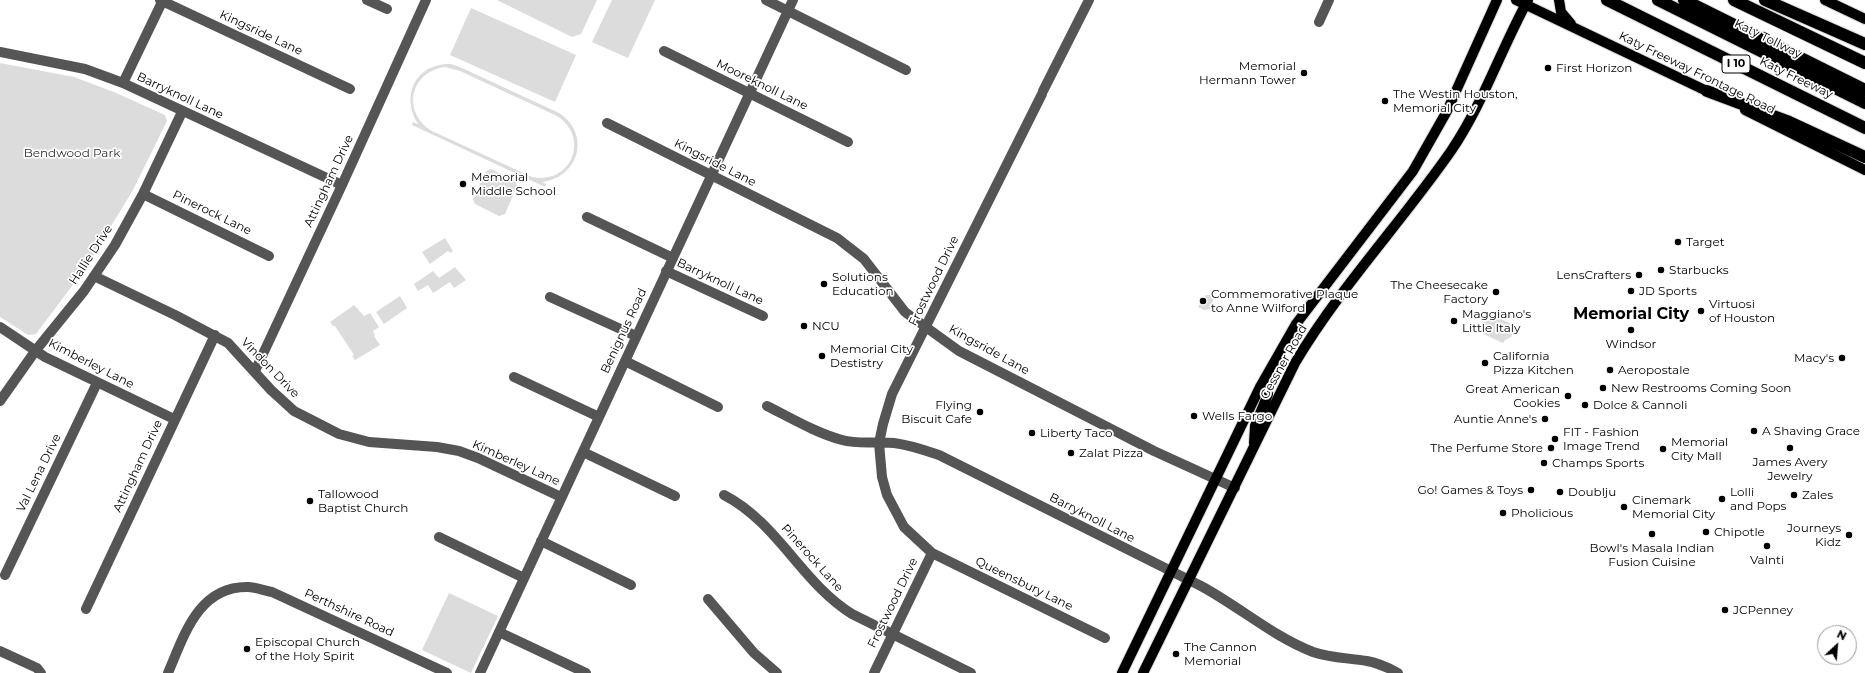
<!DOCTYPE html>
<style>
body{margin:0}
#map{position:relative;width:1865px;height:673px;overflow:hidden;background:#fff;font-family:Montserrat,sans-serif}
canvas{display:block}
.north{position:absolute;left:1817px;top:625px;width:40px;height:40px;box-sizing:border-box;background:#fff;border:1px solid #999;border-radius:50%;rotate:26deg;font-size:11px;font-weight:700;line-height:16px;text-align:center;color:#000}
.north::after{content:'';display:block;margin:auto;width:14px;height:18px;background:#000;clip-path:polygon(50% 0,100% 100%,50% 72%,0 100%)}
</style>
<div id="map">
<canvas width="1865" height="673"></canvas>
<div class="north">N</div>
</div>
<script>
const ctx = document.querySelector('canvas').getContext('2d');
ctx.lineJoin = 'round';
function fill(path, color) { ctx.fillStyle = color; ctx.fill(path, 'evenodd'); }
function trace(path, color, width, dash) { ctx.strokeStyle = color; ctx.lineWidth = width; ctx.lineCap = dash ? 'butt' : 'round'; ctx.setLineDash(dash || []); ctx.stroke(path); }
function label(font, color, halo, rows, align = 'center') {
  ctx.font = font + ' Montserrat,sans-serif'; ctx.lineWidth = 3.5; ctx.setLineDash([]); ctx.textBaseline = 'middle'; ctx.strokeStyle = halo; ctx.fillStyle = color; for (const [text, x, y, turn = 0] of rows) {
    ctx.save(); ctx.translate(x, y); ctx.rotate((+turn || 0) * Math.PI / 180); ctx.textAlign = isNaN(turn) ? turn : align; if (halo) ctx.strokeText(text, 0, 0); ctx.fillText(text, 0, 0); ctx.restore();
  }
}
const green = new Path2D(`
 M497,0H597L581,34L572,37Z
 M612,0H655L628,58L592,42Z
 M471,8L576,55L555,102L450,55Z
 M0,63L74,77L114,92L165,115L167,121L133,190L87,266L36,334L28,335L0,317Z
 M451,64L462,68L557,112C591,131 581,177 542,182L546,184L545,187L412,125L413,122L418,124C400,95 416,63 451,64ZM445,67L460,71L555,115C591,135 573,185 532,177L432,131C402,113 409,72 445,67Z
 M491,169L515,180L517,186L505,214L499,216L475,204L473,199L486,171Z
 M445,238L453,251L450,253L448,251L430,264L422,252Z
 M455,267L466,280L454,288L450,282L433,293L428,285L418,291L414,284L433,271L439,278Z
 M1206,295H1211L1214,298L1210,309L1204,310L1198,307Z
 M400,296L407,308L384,324L376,312Z
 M354,305L364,316L370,313L379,327L373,331L375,335L374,336L380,345L355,360L352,356L354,355L335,326H333L330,322Z
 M1486,312L1516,326L1511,337L1505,340L1503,343L1477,331Z
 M449,593L498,616L471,673L422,650Z`);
const minor = new Path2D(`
 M160,0L350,89
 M367,0L387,9
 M766,0L906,70
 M1319,22L1329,0
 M664,51L848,142
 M0,52L85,69L123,83L342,185
 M123,83L163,0
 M1043,91L1089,0
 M1042,94L892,394L883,424L879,443L882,477L887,495L904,527L932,553L1105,638
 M607,123L837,238L864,259L905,312L959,351L1154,451L1235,488
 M143,194L269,256
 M587,217L673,258
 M666,271L763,316
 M94,276L175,315L228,343L271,390L294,411L339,434L369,442L437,447L459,451L478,458L561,497
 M550,297L636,336
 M0,327L45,357L174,419
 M625,361L718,407
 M255,371L342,185L426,0
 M514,377L599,417
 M0,401L36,350L84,291L115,245L143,194L182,112
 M767,406C791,418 816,433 842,440C860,445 877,441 894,443C910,445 924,450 939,455L1201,586C1240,607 1272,636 1313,652C1330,658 1350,658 1367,661C1378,663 1389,668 1398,673
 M583,452L675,496
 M724,495C778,523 801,582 852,614L971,673
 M439,537L524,578
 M541,541L631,585
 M5,575L97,383
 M708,599L754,653L777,673
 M86,609L215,335
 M499,632L586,673
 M0,651L37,668L41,673
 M168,673C184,636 198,586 248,587C256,587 265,591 272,592L447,673
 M480,673L793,0
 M874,673L932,553`);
const major = new Path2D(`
 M1516,0L1713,94
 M1559,0L1561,12L1571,24
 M1825,0L1865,19
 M1745,110L1865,170
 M1254,443L1255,426L1268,394L1266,390L1260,387
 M1122,673L1260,387L1296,324L1413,171L1447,111L1497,0
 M1143,673L1295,363C1340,287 1401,223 1451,151C1483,104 1501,49 1528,0`);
const highway = new Path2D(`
 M1607,0L1865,128
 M1658,0L1865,103
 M1684,0L1865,90
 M1734,0L1865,63
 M1765,0L1865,44
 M1707,91L1787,121L1865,157`);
const markers = [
 [1548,68,4,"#000"],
 [1304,73,4,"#000"],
 [1385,101,4,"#000"],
 [463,184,4,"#000"],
 [1678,242,4,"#000"],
 [1661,270,4,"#000"],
 [1639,275,4,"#000"],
 [824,284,4,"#000"],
 [1631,291,4,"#000"],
 [1496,292,4,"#000"],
 [1203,301,4,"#000"],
 [1701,311,4,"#000"],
 [1454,321,4,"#000"],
 [804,326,4,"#000"],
 [1631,330,4,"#000"],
 [822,356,4,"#000"],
 [1842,358,4,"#000"],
 [1485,363,4,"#000"],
 [1610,370,4,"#000"],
 [1603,388,4,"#000"],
 [1568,396,4,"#000"],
 [1585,405,4,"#000"],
 [980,412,4,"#000"],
 [1194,416,4,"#000"],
 [1545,419,4,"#000"],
 [1754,431,4,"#000"],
 [1032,433,4,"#000"],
 [1555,439,4,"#000"],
 [1551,448,4,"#000"],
 [1790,448,4,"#000"],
 [1663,449,4,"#000"],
 [1071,453,4,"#000"],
 [1544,463,4,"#000"],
 [1531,490,4,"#000"],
 [1560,492,4,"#000"],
 [1794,495,4,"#000"],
 [1722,499,4,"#000"],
 [310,501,4,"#000"],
 [1624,507,4,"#000"],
 [1503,513,4,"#000"],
 [1706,532,4,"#000"],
 [1652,534,4,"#000"],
 [1849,535,4,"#000"],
 [1767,546,4,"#000"],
 [1725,610,4,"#000"],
 [247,649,4,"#000"],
 [1176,654,4,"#000"]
];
const shields = [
 [1736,64,28]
];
const shieldNames = [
 ["I 10",1736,64]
];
const streetNames = [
 ["Kingsride Lane",261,33,25],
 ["Katy Tollway",1768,39,26],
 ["Katy Freeway Frontage Road",1697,73,26],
 ["Katy Freeway",1796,78,26],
 ["Mooreknoll Lane",762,85,26],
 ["Barryknoll Lane",180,96,25],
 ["Kingsride Lane",715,163,27],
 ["Attingham Drive",329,181,-65],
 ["Pinerock Lane",212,213,26],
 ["Hallie Drive",91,255,-57],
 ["Frostwood Drive",934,281,-64],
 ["Barryknoll Lane",720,282,25],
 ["Benignus Road",624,331,-65],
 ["Kingsride Lane",989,350,29],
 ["Gessner Road",1284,362,-61],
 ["Kimberley Lane",91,364,27],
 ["Vindon Drive",270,368,46],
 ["Kimberley Lane",516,463,24],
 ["Attingham Drive",138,466,-65],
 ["Val Lena Drive",39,473,-64],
 ["Barryknoll Lane",1092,518,27],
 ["Pinerock Lane",812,558,48],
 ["Queensbury Lane",1024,584,26],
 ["Frostwood Drive",893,603,-64],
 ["Perthshire Road",349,613,25]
];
const poiNames = [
 ["Memorial",1296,66,"right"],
 ["Hermann Tower",1296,80,"right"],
 ["First Horizon",1556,68],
 ["The Westin Houston,",1393,94],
 ["Memorial City",1393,108],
 ["Memorial",471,177],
 ["Middle School",471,191],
 ["Target",1686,242],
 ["Starbucks",1669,270],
 ["LensCrafters",1631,275,"right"],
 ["Solutions",832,277],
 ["Education",832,291],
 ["The Cheesecake",1488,285,"right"],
 ["Factory",1488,299,"right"],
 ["JD Sports",1639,291],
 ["Commemorative Plaque",1211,294],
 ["to Anne Wilford",1211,308],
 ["Virtuosi",1709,304],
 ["of Houston",1709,318],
 ["Maggiano's",1462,314],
 ["Little Italy",1462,328],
 ["NCU",812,326],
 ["Windsor",1631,344,"center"],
 ["Memorial City",830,349],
 ["Destistry",830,363],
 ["California",1493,356],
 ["Pizza Kitchen",1493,370],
 ["Macy's",1834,358,"right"],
 ["Aeropostale",1618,370],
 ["New Restrooms Coming Soon",1611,388],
 ["Great American",1560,389,"right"],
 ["Cookies",1560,403,"right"],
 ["Flying",972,405,"right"],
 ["Biscuit Cafe",972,419,"right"],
 ["Dolce & Cannoli",1593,405],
 ["Wells Fargo",1202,416],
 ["Auntie Anne's",1537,419,"right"],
 ["A Shaving Grace",1762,431],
 ["FIT - Fashion",1563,432],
 ["Image Trend",1563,446],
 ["Liberty Taco",1040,433],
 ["Memorial",1671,442],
 ["City Mall",1671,456],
 ["The Perfume Store",1543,448,"right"],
 ["Zalat Pizza",1079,453],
 ["James Avery",1790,462,"center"],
 ["Jewelry",1790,476,"center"],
 ["Champs Sports",1552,463],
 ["Go! Games & Toys",1523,490,"right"],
 ["Doublju",1568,492],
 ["Lolli",1730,492],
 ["and Pops",1730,506],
 ["Tallowood",318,494],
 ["Baptist Church",318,508],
 ["Zales",1802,495],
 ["Cinemark",1632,500],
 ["Memorial City",1632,514],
 ["Pholicious",1511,513],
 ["Journeys",1841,528,"right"],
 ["Kidz",1841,542,"right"],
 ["Chipotle",1714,532],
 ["Bowl's Masala Indian",1652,548,"center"],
 ["Fusion Cuisine",1652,562,"center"],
 ["Valnti",1767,560,"center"],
 ["JCPenney",1733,610],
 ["Episcopal Church",255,642],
 ["of the Holy Spirit",255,656],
 ["The Cannon",1184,647],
 ["Memorial",1184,661]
];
const parkNames = [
 ["Bendwood Park",72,153]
];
const districtNames = [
 ["Memorial City",1631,314]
];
fill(green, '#dcdcdc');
trace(major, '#dbdbdb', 12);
trace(highway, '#dbdbdb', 14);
trace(minor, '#555', 10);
trace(major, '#000', 10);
trace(highway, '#000', 12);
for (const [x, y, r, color] of markers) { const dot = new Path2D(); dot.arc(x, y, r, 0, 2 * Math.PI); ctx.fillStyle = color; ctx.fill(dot); trace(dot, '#fff', 1.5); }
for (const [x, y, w] of shields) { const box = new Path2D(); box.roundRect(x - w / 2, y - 9, w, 18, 3); ctx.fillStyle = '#fff'; ctx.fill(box); trace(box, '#000', 1); }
label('bold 11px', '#000', null, shieldNames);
label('12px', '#000', '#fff', streetNames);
label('12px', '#000', '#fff', poiNames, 'left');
label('12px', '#333', '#fff', parkNames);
label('bold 16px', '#000', '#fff', districtNames);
</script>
